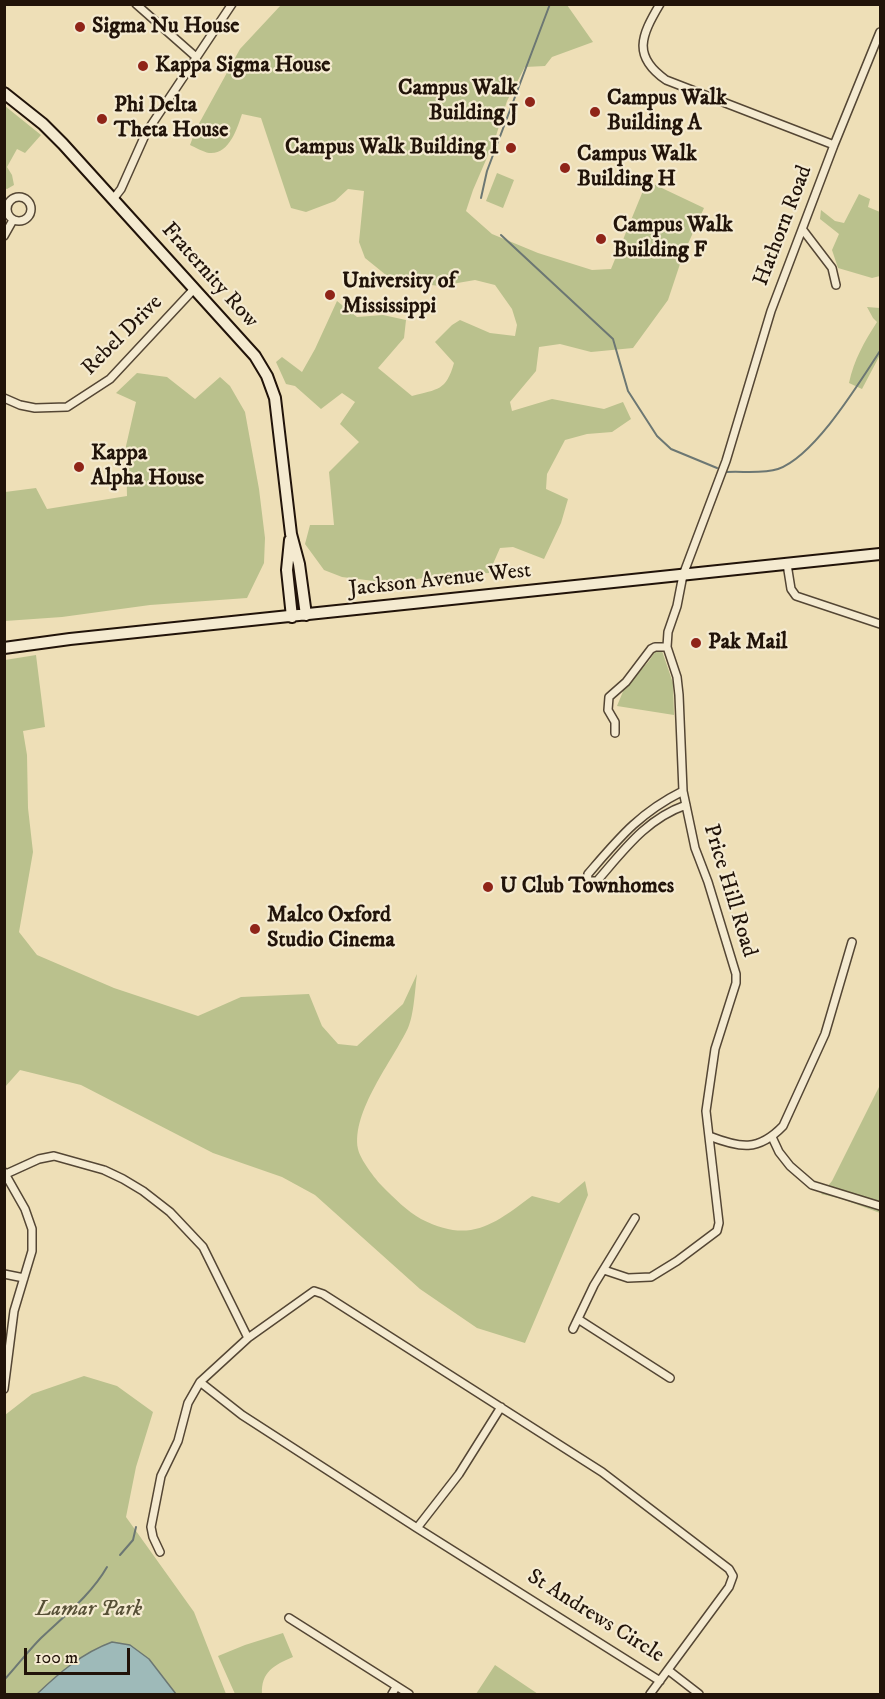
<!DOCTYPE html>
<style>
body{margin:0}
#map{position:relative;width:885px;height:1699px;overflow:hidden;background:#eedfb7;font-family:"IM FELL DW Pica",serif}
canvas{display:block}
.frame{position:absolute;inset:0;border:6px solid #211309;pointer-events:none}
.scale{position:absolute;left:24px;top:1648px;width:106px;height:27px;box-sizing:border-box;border:3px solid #211309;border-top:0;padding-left:8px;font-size:18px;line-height:21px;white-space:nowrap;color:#211309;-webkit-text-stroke:4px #f4ead0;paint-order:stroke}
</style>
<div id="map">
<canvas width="885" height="1699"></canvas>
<div class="frame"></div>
<div class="scale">100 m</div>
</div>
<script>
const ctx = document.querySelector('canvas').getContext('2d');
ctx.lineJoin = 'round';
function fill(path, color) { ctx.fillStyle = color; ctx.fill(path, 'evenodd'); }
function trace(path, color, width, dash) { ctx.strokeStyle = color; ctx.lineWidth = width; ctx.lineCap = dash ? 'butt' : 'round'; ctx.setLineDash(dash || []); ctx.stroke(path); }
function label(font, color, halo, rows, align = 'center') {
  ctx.font = font + ' "IM FELL DW Pica",serif'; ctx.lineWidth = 4.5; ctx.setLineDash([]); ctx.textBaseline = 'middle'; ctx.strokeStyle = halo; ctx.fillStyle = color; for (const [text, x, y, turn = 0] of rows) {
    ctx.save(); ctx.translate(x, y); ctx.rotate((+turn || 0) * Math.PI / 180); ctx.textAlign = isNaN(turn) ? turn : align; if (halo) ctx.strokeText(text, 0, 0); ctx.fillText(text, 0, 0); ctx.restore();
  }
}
const green = new Path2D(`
 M281,5H567L593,42L552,57L545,66L525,67L507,101L495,139L473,190L466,211L492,234L538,253L592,270L611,269L647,181L704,208L683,255L668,300L633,348L591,352L560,344L539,347L536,371L510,402L512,411L552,399L604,409L623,402L631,419L612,432L587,434L565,440L547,474L546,489L568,499L561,523L544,559L513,547L500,548L489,573L437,576L390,583L342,577L324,570L305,544L310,525H334L329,472L359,442L340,424L355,402L342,393L321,409L295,386L286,384L276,362L282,357L302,372L315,349L337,301L357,317L383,315L406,320L404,338L378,368L412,396C438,389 446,391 454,363L435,342L452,325L460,320L490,333L515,336L517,325L512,309L495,285L475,280L440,286L404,282L386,275L365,258L359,242L364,191L348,189L335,201L306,212L291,208L261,118L242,114C237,129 229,155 209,153C203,152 195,147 190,145L196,129L240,49Z
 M5,106L41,135L25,153L17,149L7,167L12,175L14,185L7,189L4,188Z
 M497,173L514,180L503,208L486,201Z
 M859,194L870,199L868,207L880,212V276L872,278L838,268L832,250L839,234L820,219L821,210L835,221L844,223Z
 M867,307L880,308V355L862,389L849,383C854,360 864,342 877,322L873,318Z
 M137,373L167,377L195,399L220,377L230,386L245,412L259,489L265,538L264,563L247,598L150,605L62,617L5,621V492L36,488L47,509L127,496L126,446L136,402L116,393Z
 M656,650L662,651L673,683L674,715L617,706L624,689L649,661Z
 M36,655L45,727L23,731L27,755L28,808L33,852L19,932L37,955L114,988L198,1016L241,997L309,994L322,1026L338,1044L357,1046L403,1004L417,974C415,989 414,1015 408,1028C393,1060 351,1112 358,1149C360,1159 375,1179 383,1187C394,1198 407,1211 421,1219C470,1244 493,1225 532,1196L559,1203L585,1181L588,1195L525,1343L477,1328L420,1289L315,1195L282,1177L213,1153L81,1085L20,1070L5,1087V660Z
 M880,1085V1213L842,1199L821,1194L832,1181Z
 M84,1376L117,1386L153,1412L136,1467L126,1517L194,1612L226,1694H5V1415L32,1394Z
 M283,1633L293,1657C274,1665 261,1672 262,1694H235L218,1656L245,1645Z
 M495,1665L538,1694H476Z`);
const water = new Path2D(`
 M112,1642L130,1645L149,1659L176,1694H37C59,1673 82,1653 112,1642Z`);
const stream = new Path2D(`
 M481,198L487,171L550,4
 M501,235L613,339L628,391L657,436L671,449L717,468
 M727,472C742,471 763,474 778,469C815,456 859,383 880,351
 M120,1555L133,1540L136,1527
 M4,1680C17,1666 28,1651 41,1638C64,1616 91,1595 107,1567`);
const street = new Path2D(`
 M136,4L196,57
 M660,4C641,36 632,56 666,80L834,145
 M7 209a12 12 0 1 1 24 0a12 12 0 1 1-24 0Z
 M114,198L121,189L146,133L232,4
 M803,230L832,268L836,285
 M4,236L13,220
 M4,398L20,405L35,408L67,407L110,379L194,289
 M787,564L791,589L796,596L880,624
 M615,733V722L608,710L609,697L626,682L651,649L655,647H667
 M683,791C639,813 619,838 588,874L587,881H597C624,850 646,819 686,805
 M709,1136C740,1148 758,1152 783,1126L825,1034L852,942
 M772,1137L779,1152L790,1166L812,1185L880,1206
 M4,1172L25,1209L32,1229V1251L14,1311L4,1389
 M6,1174L39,1159L54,1156L104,1170L123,1179L143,1191L170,1212L203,1247L248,1338
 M604,1270L628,1278L651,1277L677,1261L717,1231L719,1223L706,1111L715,1049L736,983V974L708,882L695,848L683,791L679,695L677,677L667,647L668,632L677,606L683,575L726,461L771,311L834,145L880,32
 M4,1274L24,1278
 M578,1319L670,1378
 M573,1329L594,1285L635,1218
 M417,1528L459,1474L501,1407
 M160,1552L153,1537L151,1527L161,1476L178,1441L188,1403L200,1382
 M289,1618L409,1694
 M668,1670L699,1694
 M392,1694L396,1687
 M650,1694L729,1587L733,1576L729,1569L602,1472L323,1294L314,1291L248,1338L200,1382L242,1415L417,1528L660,1681`);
const secondary = new Path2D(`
 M4,93L43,124L63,144L255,356L267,376L275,398L291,534L299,564L306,615
 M290,540L287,570L292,617
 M4,648L70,639L880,554`);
const markers = [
 [80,27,6,"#8f2418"],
 [143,66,6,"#8f2418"],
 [530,102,6,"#8f2418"],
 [595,112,6,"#8f2418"],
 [102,119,6,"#8f2418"],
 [511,148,6,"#8f2418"],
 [565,168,6,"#8f2418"],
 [601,239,6,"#8f2418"],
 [330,295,6,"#8f2418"],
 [79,467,6,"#8f2418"],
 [696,643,6,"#8f2418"],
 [488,887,6,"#8f2418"],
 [255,929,6,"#8f2418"]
];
const poiNames = [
 ["Sigma Nu House",92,27],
 ["Kappa Sigma House",155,66],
 ["Campus Walk",518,89,"right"],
 ["Building J",518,114,"right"],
 ["Campus Walk",607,99],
 ["Building A",607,124],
 ["Phi Delta",114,106],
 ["Theta House",114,131],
 ["Campus Walk Building I",499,148,"right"],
 ["Campus Walk",577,155],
 ["Building H",577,180],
 ["Campus Walk",613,226],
 ["Building F",613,251],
 ["University of",342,282],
 ["Mississippi",342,307],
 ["Kappa",91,454],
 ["Alpha House",91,479],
 ["Pak Mail",708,643],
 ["U Club Townhomes",500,887],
 ["Malco Oxford",267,916],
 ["Studio Cinema",267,941]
];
const streetNames = [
 ["Hathorn Road",784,226,-69],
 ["Fraternity Row",209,276,48],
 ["Rebel Drive",123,336,-45],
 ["Jackson Avenue West",440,581,-6],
 ["Price Hill Road",729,891,73],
 ["St Andrews Circle",595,1617,32]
];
const parkNames = [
 ["Lamar Park",89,1610]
];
fill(green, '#bac18d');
fill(water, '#9ebab9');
trace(water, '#6c7773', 1.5);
trace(stream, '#6c7773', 2);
trace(street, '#544634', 10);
trace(secondary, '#211309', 14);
trace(street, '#f4ead0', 7);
trace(secondary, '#f4ead0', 10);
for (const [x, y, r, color] of markers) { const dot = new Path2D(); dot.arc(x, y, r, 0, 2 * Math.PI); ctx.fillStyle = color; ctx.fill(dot); trace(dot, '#f4ead0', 2); }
label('bold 22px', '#211309', '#f4ead0', poiNames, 'left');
label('22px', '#211309', '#f4ead0', streetNames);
label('italic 22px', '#575037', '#f4ead0', parkNames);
</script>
